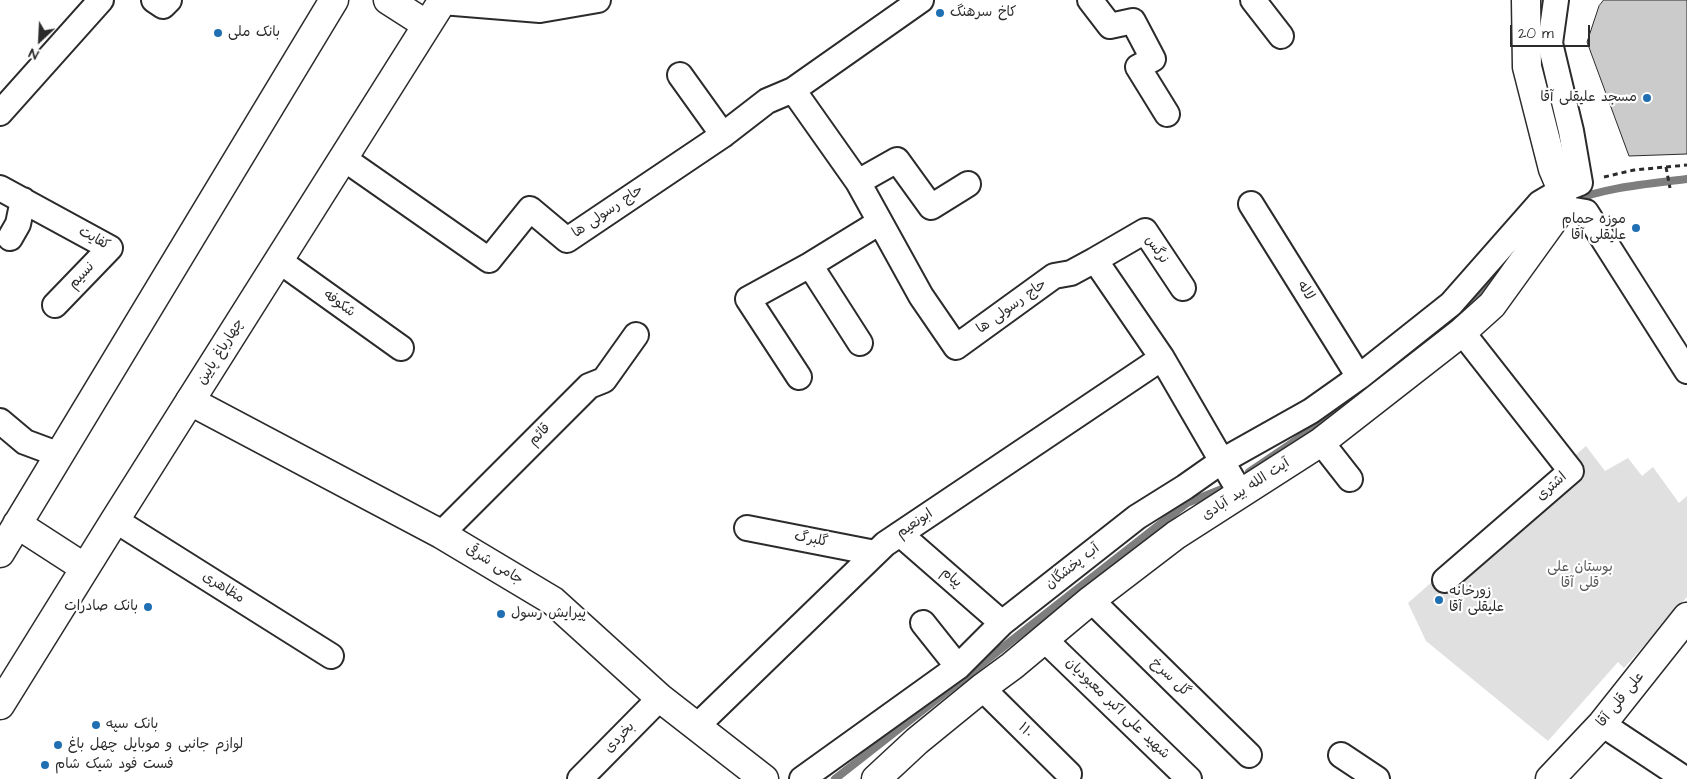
<!DOCTYPE html>
<meta charset="utf-8">
<style>
body{margin:0}
#map{position:relative;width:1687px;height:779px;overflow:hidden;background:#fff;font-family:"Architects Daughter",sans-serif}
canvas{display:block}
.north{position:absolute;left:15px;top:15px;width:50px;height:50px;-webkit-text-stroke:4px #fff;paint-order:stroke;rotate:205deg;font-size:14px;font-weight:700;line-height:20px;text-align:center;color:#2b2b2b}
.north::after{content:'';display:block;margin:auto;width:18px;height:22px;background:#2b2b2b;clip-path:polygon(50% 0,100% 100%,50% 72%,0 100%)}
.scale{position:absolute;left:1510px;top:25px;width:80px;height:22px;box-sizing:border-box;border:2px solid #2b2b2b;border-top:0;padding-left:6px;font-size:15px;line-height:18px;white-space:nowrap;color:#2b2b2b;-webkit-text-stroke:4px #fff;paint-order:stroke}
</style>
<div id="map">
<canvas width="1687" height="779"></canvas>
<div class="north">N</div>
<div class="scale">20 m</div>
</div>
<script>
const ctx = document.querySelector('canvas').getContext('2d');
ctx.lineJoin = 'round';
function fill(path, color) { ctx.fillStyle = color; ctx.fill(path, 'evenodd'); }
function trace(path, color, width, dash) { ctx.strokeStyle = color; ctx.lineWidth = width; ctx.lineCap = dash ? 'butt' : 'round'; ctx.setLineDash(dash || []); ctx.stroke(path); }
function label(font, color, halo, rows, align = 'center') {
  ctx.font = font + ' "Architects Daughter","Playpen Sans Arabic",sans-serif'; ctx.lineWidth = 4.5; ctx.setLineDash([]); ctx.textBaseline = 'middle'; ctx.strokeStyle = halo; ctx.fillStyle = color; for (const [text, x, y, turn = 0] of rows) {
    ctx.save(); ctx.translate(x, y); ctx.rotate((+turn || 0) * Math.PI / 180); ctx.textAlign = isNaN(turn) ? turn : align; if (halo) ctx.strokeText(text, 0, 0); ctx.fillText(text, 0, 0); ctx.restore();
  }
}
const green = new Path2D(`
 M1586,446L1605,471L1628,458L1642,476L1653,467L1679,503L1687,496V597L1624,668L1618,662L1548,741L1426,641L1408,603Z`);
const stream = new Path2D(`
 M1569,202C1606,187 1648,184 1687,179
 M1377,381L1457,316L1494,277L1515,250
 M1249,472L1339,411
 M835,779L1187,503L1227,487`);
const building = new Path2D(`
 M1604,0H1687V154L1629,156L1587,42L1599,6Z`);
const path = new Path2D(`
 M1666,167L1670,188
 M1604,177L1634,170L1687,165`);
const street = new Path2D(`
 M154,0L163,6L169,0
 M1090,0L1110,26L1133,21L1153,59L1138,67L1167,114
 M1253,0L1281,36
 M442,2L540,10L598,0
 M680,75L723,135
 M793,90L858,182L921,296L956,347L1054,276L1071,273L1095,260L1162,358L1241,494
 M0,113L101,0
 M343,158L489,260L530,209L567,240L723,135L767,101L793,90L921,0
 M858,182L897,160L931,207L968,184
 M0,188L110,248L55,305
 M1251,204L1359,377
 M1562,208L1586,212L1687,371
 M10,238L18,224L23,200
 M278,260L401,348
 M1095,260L1145,231L1183,288
 M810,265L860,343
 M799,377L748,299L810,265L880,222
 M0,421L25,442L60,455
 M1321,442L1350,479
 M115,520L331,656
 M747,528L875,553
 M441,534L589,386L604,380L636,335
 M900,534L1002,623
 M1445,580L1571,471L1462,332
 M1091,600L1249,755
 M923,623L958,667
 M1044,639L1189,779
 M982,688L1069,774
 M1602,724L1685,779
 M697,726L885,544L1162,358
 M1341,755L1377,779
 M580,779L660,698
 M802,779L958,667L1002,623L1137,517L1185,487L1222,461L1311,411L1359,377L1451,304L1540,203L1562,190L1580,183L1571,131L1550,43L1556,0`);
const secondary = new Path2D(`
 M190,401L441,534L553,601L660,698L764,779
 M876,779L917,741L982,688L1012,666L1091,600L1176,535L1321,442L1462,332L1492,305L1562,208V190L1553,169L1527,67L1526,0
 M1550,779L1602,724L1687,617`);
const primary = new Path2D(`
 M388,0L427,25
 M17,524L85,568
 M0,553L334,0
 M0,705L115,520L443,0`);
const markers = [
 [940,13,5,"#1f6fb2"],
 [218,33,5,"#1f6fb2"],
 [1647,98,5,"#1f6fb2"],
 [1636,228,5,"#1f6fb2"],
 [1439,600,5,"#1f6fb2"],
 [148,607,5,"#1f6fb2"],
 [501,614,5,"#1f6fb2"],
 [96,725,5,"#1f6fb2"],
 [58,745,5,"#1f6fb2"],
 [45,765,5,"#1f6fb2"]
];
const poiNames = [
 ["کاخ سرهنگ",950,13],
 ["بانک ملی",228,33],
 ["مسجد علیقلی آقا",1637,98,"right"],
 ["موزه حمام",1626,220,"right"],
 ["علیقلی آقا",1626,236,"right"],
 ["زورخانه",1449,592],
 ["علیقلی آقا",1449,608],
 ["بانک صادرات",138,607,"right"],
 ["پیرایش رسول",511,614],
 ["بانک سپه",106,725],
 ["لوازم جانبی و موبایل چهل باغ",68,745],
 ["فست فود شیک شام",55,765]
];
const streetNames = [
 ["حاج رسولی ها",608,212,-34],
 ["کفایت",94,239,29],
 ["نرگس",1156,250,55],
 ["نسیم",82,276,-47],
 ["لاله",1305,291,58],
 ["شکوفه",339,304,36],
 ["حاج رسولی ها",1012,307,-36],
 ["چهارباغ پایین",221,352,-58],
 ["قائم",540,435,-45],
 ["اشتری",1552,487,-41],
 ["آیت الله بید آبادی",1246,490,-33],
 ["ابونعیم",915,524,-34],
 ["گلبرگ",811,540,11],
 ["جامی شرقی",494,565,31],
 ["آب پخشگان",1073,567,-38],
 ["پیام",951,578,41],
 ["مظاهری",223,588,32],
 ["گل سرخ",1170,678,44],
 ["علی قلی آقا",1621,700,-51],
 ["شهید علی اکبر معبودیان",1117,709,44],
 ["۱۱۰",1025,731,45],
 ["بخردی",620,738,-46]
];
const parkNames = [
 ["بوستان علی",1580,568],
 ["قلی آقا",1580,584]
];
fill(green, '#e0e0e0');
trace(stream, '#7e7e7e', 8);
fill(building, '#cbcbcb');
trace(building, '#2b2b2b', 1);
trace(street, '#2b2b2b', 28);
trace(secondary, '#2b2b2b', 31);
trace(primary, '#2b2b2b', 31);
trace(path, '#2b2b2b', 3, [5, 4]);
trace(street, '#fff', 24);
trace(secondary, '#fff', 28);
trace(primary, '#fff', 28);
for (const [x, y, r, color] of markers) { const dot = new Path2D(); dot.arc(x, y, r, 0, 2 * Math.PI); ctx.fillStyle = color; ctx.fill(dot); trace(dot, '#fff', 2); }
label('14px', '#2b2b2b', '#fff', poiNames, 'left');
label('14px', '#2b2b2b', '#fff', streetNames);
label('14px', '#585858', '#fff', parkNames);
</script>
